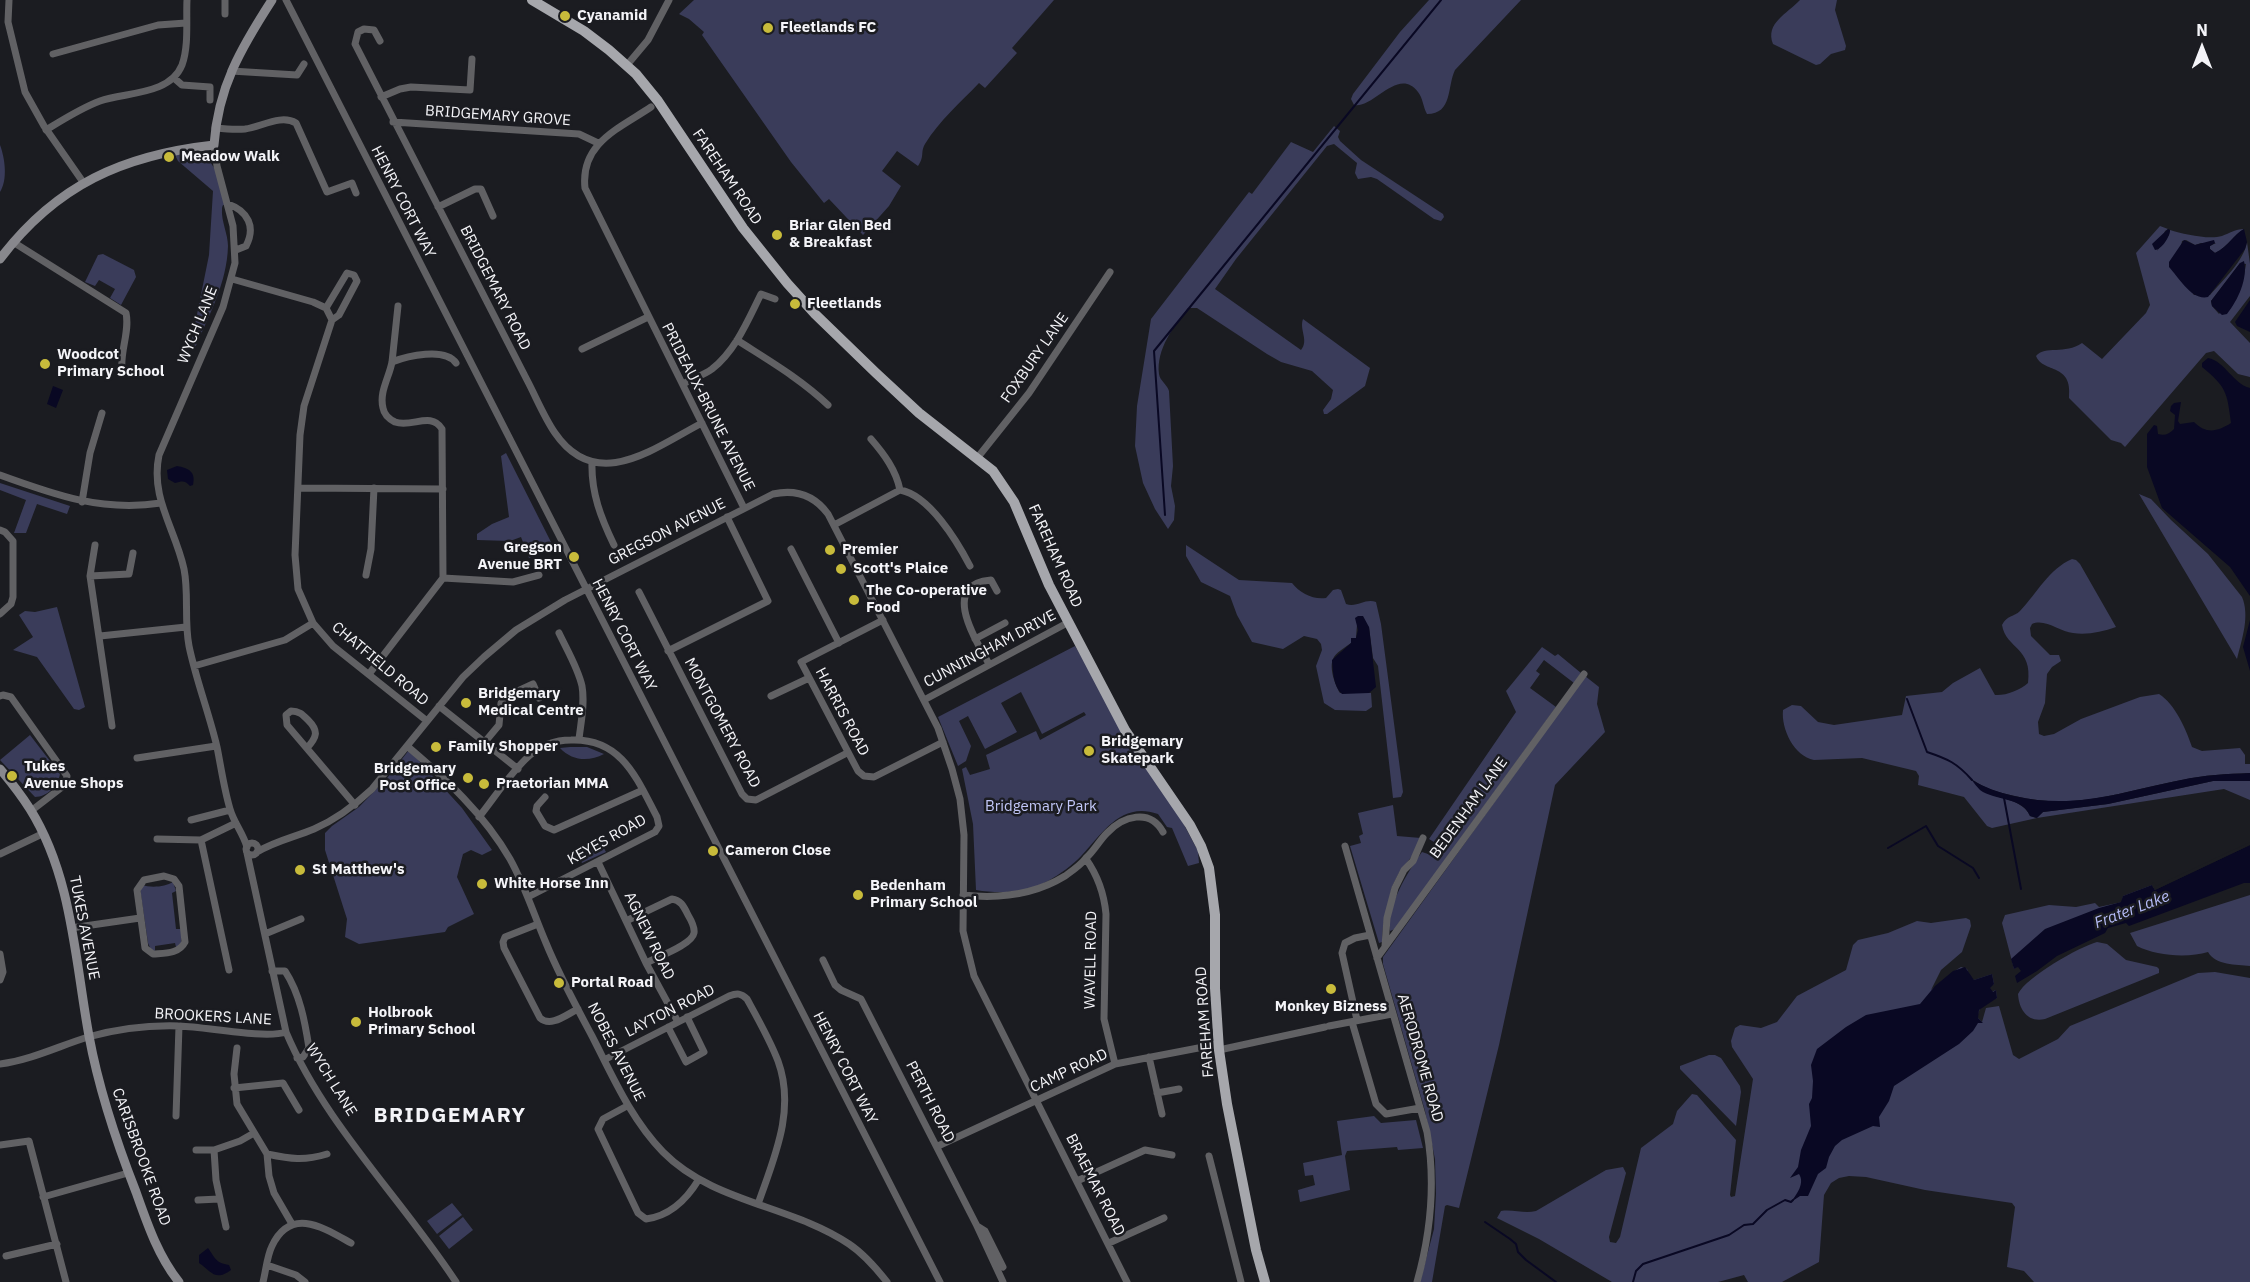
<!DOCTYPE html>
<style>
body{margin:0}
#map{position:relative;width:2250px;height:1282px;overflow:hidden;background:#1b1c21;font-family:"IBM Plex Sans",sans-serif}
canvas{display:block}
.north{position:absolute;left:2172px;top:18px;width:60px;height:60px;-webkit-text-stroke:4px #1b1c21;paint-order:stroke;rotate:0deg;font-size:16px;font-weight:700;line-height:24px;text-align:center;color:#f4f4f8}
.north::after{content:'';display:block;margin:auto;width:21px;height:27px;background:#f4f4f8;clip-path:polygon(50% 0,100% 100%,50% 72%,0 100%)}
</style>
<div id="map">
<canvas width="2250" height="1282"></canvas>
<div class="north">N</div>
</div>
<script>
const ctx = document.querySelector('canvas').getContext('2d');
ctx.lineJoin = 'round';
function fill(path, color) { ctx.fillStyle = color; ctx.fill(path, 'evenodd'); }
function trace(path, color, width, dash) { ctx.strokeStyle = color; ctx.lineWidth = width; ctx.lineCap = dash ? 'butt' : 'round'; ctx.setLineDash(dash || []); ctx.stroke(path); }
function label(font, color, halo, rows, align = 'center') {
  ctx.font = font + ' "IBM Plex Sans",sans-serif'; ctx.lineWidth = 5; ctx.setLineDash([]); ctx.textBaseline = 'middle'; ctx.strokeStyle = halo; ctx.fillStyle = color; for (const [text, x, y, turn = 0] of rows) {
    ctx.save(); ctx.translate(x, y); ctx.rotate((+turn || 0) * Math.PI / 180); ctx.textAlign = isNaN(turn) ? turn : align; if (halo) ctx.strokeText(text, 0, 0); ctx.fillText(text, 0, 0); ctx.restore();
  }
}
const green = new Path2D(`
 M694,0H1054L1012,48L1017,53L985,88L979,83C961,102 939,121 925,144C920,153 925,156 918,166L897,151L882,171L901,186L889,206L863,235L829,199L824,203L791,162L702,35L704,32L689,19L679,14Z
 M1429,0H1521L1455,70C1447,86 1453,114 1427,114C1423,107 1423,98 1418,92C1398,66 1374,109 1354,105L1351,99L1353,94L1400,32Z
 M1800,0H1837L1835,10L1846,46L1845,50L1831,54L1820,64L1816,65L1773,44C1765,23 1787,14 1800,0Z
 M1334,126L1340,131L1338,137L1340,141L1361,160L1443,214L1444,217L1441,221L1434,219L1377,179L1371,177L1358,179L1355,173L1357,163L1334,144L1327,146L1236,259L1215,289L1301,350C1309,340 1299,330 1303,319L1370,368L1365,386L1327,414H1324L1323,410L1331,399L1333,390L1312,371L1281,362L1267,354L1197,308H1188C1174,326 1156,349 1159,374C1160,381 1167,384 1169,391L1173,466L1171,486L1175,506L1174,520L1168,529L1155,509L1143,483L1135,446L1137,406L1151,319L1249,192L1252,194L1291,142L1313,152Z
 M0,145C5,158 8,180 0,192Z
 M200,152C214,161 223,184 224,200C225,209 223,201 222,209C221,221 228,234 228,246C227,283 209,315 195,348L191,344L209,255L213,191L178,161L175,155Z
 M2160,226L2168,229L2165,231L2157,251L2169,235L2170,230C2183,234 2209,240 2222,236C2230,233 2235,229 2244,229C2234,234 2228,247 2215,253L2210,249V246L2216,243H2201L2195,245L2186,240L2182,241L2181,247L2169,264L2194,295H2210C2222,281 2244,261 2247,242L2250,264V296L2230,322L2250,343V377L2238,374L2214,351L2206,353L2125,447L2121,443L2111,440L2069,398C2073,362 2043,374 2036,356C2045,345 2065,355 2082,343L2102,359L2146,313L2150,305L2136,253ZM2240,263L2246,264C2242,290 2238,295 2219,314L2212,306L2211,301Z
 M103,254L134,270L136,277L121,305L110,298L115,289L99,280L95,286L85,282L98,255Z
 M506,453L554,548L529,558L521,537L510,541L477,540V534L492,524L509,517L501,456Z
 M0,483L70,506L67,514L37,504L26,533H14L26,500L0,490Z
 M2139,494L2151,499L2171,520L2208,554L2242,597C2250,616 2242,639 2237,659Z
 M1186,545L1239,580L1292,583C1300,593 1313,600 1326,598L1333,590L1338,589L1341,590L1346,604C1357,608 1365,598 1376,602L1381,624L1403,792L1401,797L1393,798L1378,666L1373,658L1369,627L1357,625L1356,638L1351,640V643C1346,647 1335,653 1333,659C1329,668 1335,685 1340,693H1371L1372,707L1366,711L1335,710L1324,703L1316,666L1322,650L1321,644L1317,639L1304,636L1283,649L1252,642L1237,615L1230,596L1201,582L1186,556Z
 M2072,559L2076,560L2080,564L2116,627C2102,632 2087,635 2073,633C2060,632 2045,618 2032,624L2030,628L2031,636L2050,655H2059L2061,661L2052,667L2047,674L2045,703L2038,722L2039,734L2044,736L2054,734L2081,719L2140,697L2159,694C2175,704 2186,729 2192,747L2202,751L2240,748L2245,755V764H2250V773C2227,774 2204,775 2182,780C2123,791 2076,811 2015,796C2000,793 1986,789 1973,780C1985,802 2021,794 2030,816L2036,818L2043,812L2108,804L2213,781H2250V800L2224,789L2037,818L1992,828L1987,826L1964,797L1918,785L1919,776L1916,771L1862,758L1814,760C1794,756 1781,729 1783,710L1792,705L1801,706L1818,722L1834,725L1902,715L1906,696L1942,692L1953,683L1980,668L1995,695C2005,696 2020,690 2028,683C2033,647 2006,649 2002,625C2007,615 2014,617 2020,611C2037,593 2049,569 2072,559Z
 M57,607L85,707L79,710L74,709L37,657L13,650L33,637L19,615L25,611L35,612Z
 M1075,646L1182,821L1198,851L1199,863L1188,866L1172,828L1167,827L1158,814C1121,801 1103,833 1082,855C1073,865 1060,874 1048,881C1026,893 1000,894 976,890L973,824L962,769L966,767L970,775L990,769L986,755L1036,731L1040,740L1086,715L1084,712L1042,734L1021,692L1001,703L1017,732L985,749L968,716L959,721L971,746L966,761L958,766L938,717Z
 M1542,647L1555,656L1558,654L1581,673L1574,683L1544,660L1536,671L1540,674L1530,688L1556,707L1395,929L1390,931C1386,907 1408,871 1422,852L1434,856L1441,854L1442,847L1429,839L1516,712L1506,691Z
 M1585,676L1599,687L1597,704L1605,732L1555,785L1499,1045L1459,1208L1447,1205L1445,1206L1432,1282H1420L1434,1229L1436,1194L1435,1159L1425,1111L1383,964V957Z
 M30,735L60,774C58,786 47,797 35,797L0,760Z
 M570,747H587L604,754C589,762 572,761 560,748Z
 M409,750L462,808L492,850L482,855L471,850L463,854L457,877L474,914L448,927L445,932L359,944L345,937L347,919L325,850V833L332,826L359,807L388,777Z
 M1393,805L1397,836L1421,838L1412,856L1399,873L1392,887L1383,926L1382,942L1379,943L1350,846L1361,843L1359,836L1363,834L1358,813Z
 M602,845L606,852L582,863L578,856Z
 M173,882L176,891L172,893L176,929H182L181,945L176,947L175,943L155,946V951L151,950L148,943L140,888L142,885C151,888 165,887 173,882Z
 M2152,885L2155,890L2047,947L2014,969L2002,923L2005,915L2049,905L2076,907L2095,903L2099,907L2122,902L2123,896Z
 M2250,895V966C2236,964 2216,966 2208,952C2188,958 2156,956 2137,946L2130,933Z
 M1966,918L1970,920L1971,926L1962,952L1941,970L1931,990L1953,972L1961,967L1967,969L1970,977L1974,980L1992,974L1994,984L1960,1001L1942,1018L1923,1032L1890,1043L1879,1059L1868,1065L1827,1121L1819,1139L1818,1159L1808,1175L1805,1186L1792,1201L1807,1190L1821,1162L1825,1133L1870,1071L1882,1064L1893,1050L1932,1032L1970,1002L1996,990L1997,998C1987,1002 1977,1007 1978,1018L1982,1022L1986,1008L1999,1006L2013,1055L2019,1059L2058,1039L2070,1026L2198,973L2215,972L2250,978V1282H2034L2024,1271L2007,1267L2015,1207L2012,1203L1925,1190L1866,1177L1849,1176L1839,1178L1831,1183L1824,1195L1819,1262L1782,1282H1748L1744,1275L1718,1282H1612L1539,1239L1497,1218L1501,1211C1513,1209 1524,1214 1536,1211L1606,1170L1623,1167L1626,1173L1609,1237L1610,1242L1616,1243L1620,1237L1641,1148L1673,1124L1677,1111L1692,1094L1697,1095L1736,1140L1730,1195L1731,1197L1735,1196L1753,1079L1732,1047L1731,1041L1735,1028L1740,1025L1761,1028L1777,1022L1797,996L1846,970L1853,945L1858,940L1888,933L1917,921L1931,923Z
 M2097,942L2107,944L2126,960L2157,967L2159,969V973L2045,1019C2028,1023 2019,1010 2018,994C2026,977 2079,947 2097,942Z
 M1709,1055H1715L1721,1058L1740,1086L1741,1092L1736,1126L1680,1069V1066Z
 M1374,1116L1381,1123L1416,1120L1423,1148L1398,1150L1397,1147L1347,1151L1345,1156L1350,1190L1300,1202L1298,1190L1315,1185L1313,1175L1305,1176L1303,1163L1342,1155L1337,1121Z
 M452,1203L462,1215L437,1234L427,1221Z
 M463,1217L473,1230L449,1249L439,1236Z`);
const water = new Path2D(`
 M2168,229L2170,230C2170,237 2161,250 2155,250L2152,244Z
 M2244,229L2247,242L2245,249L2208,297C2192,301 2179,278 2169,267V262L2184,240L2195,245L2214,240L2215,243L2210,246V249L2215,253C2229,246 2234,234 2244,229Z
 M2244,261C2248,279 2238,300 2227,314L2222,315L2212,306L2211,301L2240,263Z
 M2250,300V332L2237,326L2235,322Z
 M2208,358C2225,361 2233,384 2250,388V596L2230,567L2162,508L2147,467V434L2154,425L2157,426L2158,434C2165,436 2169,434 2174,429L2175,415L2170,411L2171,406L2174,403L2181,402L2178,421L2180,424L2194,422C2206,434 2217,432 2231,423C2227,391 2226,387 2202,367V363Z
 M53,386L63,390L56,408L47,404Z
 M177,466C189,468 196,472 193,485L190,486C185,480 182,481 175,483L168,479L167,470Z
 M1358,616H1363L1369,627L1376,687L1369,693L1342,694C1333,686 1333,671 1332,660L1351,643V638H1356L1358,630L1355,618Z
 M2250,620V671L2243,647Z
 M2250,773V781H2213L2108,804L2043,812L2037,818L2030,816C2023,797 1995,801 1980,790C1977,787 1974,783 1971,779C1985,788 1998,792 2014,796C2075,810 2121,792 2181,780C2204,775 2227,774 2250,773Z
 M2250,845V883H2244L2129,926L2126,923L2108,928L2105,933L2057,956L2037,971L2017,983L2015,976L2021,971L2018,967L2014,969L2011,959L2045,929L2099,908L2121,902L2123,896L2152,885L2155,890Z
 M1965,967L1974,980L1992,974L1994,984L1990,988L1993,992L1996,990L1997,998L1979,1010L1978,1018L1983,1023H1978L1973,1031L1959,1044L1894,1086L1889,1101L1879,1117L1880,1127L1873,1126L1842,1140L1835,1146L1829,1157L1826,1168L1818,1174L1808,1196H1800L1791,1202C1797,1194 1805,1183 1799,1174L1790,1178L1798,1167L1801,1150L1811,1126L1809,1104L1812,1098L1813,1081L1811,1065L1817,1049L1846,1027L1866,1015L1920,1004L1935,986L1953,971Z
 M208,1248C215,1258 216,1263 229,1265L231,1270C215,1282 211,1271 199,1263V1255Z`);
const pier = new Path2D(`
 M2250,842V845L2155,890L2151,884L2154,882L2156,886Z`);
const stream = new Path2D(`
 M1165,515L1154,351L1441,0
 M1907,699L1927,752C1948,759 1957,763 1972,780
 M2004,798L2021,889
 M1888,848L1926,826L1938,846L1973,868L1979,878
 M1485,1222L1510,1239L1516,1244L1518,1252L1526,1260L1556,1282
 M1633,1282L1636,1271L1643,1264L1729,1235L1744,1225L1753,1224L1767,1210L1785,1200L1791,1202L1793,1200`);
const street = new Path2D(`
 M9,0L8,22L25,92L44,126L83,182
 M286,0L940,1282
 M225,14V0
 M380,41L374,30L364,29L358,32L355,44L527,380C536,397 544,417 555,433C597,494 654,448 702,423
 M53,54L158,25L186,23
 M627,65L648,40L669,0
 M231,71L297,75L304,64
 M174,78L182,85L210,87V100
 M381,97L400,89L411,87L470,90L472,59
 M651,107C620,128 580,143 585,188L744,508
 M393,122L579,134L598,143
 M215,128C225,129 235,130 245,129C261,127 281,114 296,123L327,192L352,183L356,193
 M46,130C64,119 81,108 100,101C126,92 170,95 182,65C189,46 186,20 187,0
 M214,145L217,166L233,226L235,263L223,307L159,455C150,498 175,528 184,569C189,594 184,620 189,646C196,680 209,713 217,747C221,767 224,789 230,809C234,823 243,833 247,847
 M228,204C248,211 256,227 246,246L236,250
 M438,207L475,189H481L493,216
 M13,242L126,313C130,331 120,351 122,369
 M232,279L313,302L326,308L332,320L304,406L300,435L295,555L298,589L313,623L333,646L427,721
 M326,308L347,273L354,275L357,281L339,315L332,320
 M737,340C768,360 801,379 828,405
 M582,349L648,317
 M392,362C407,356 445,347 456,363
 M683,384C692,379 704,375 712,369C736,350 748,320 761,294L775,299
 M871,439C884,454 896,470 900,490
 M978,457L1029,393L1110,272
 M592,462C591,493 601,518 614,545
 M0,475C55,495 102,512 161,503
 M299,488L443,489
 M82,502L90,453L102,413
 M834,525L900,490C929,495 957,541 970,566
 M0,530L5,532L13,541V597L11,604L0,614
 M95,545L90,576L112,726
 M791,549L839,643
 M366,575L371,549L374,488
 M90,576L129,574L133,553
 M443,578L513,582L539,575
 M639,592L742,794L747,799L756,800L847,753
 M883,620L801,662L858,771L864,776L874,777L943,742
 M559,633C567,650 578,668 582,686C585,703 581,722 579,739
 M100,636L186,627
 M975,639L1005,623
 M668,651L768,601L727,517
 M989,664C975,639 940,584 991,580L997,591
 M194,666L285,640L313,623
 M369,674L443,578L442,429C431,411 412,428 395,422C389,419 384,414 383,408C379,392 389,378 392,362C394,344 396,325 398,306
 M0,696L3,695L11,697L67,776L66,784L31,811
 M771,696L809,678
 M924,700L1069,622
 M439,706L518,769
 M484,743L499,725L501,703L507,696L533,684L539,698
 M407,746C446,779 484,814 510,859C525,886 534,915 546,943C559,975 576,1006 592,1036C613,1077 631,1119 663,1152C713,1203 791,1205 849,1244C864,1254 876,1268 887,1282
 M307,748C317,737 319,731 308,720C302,714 299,711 291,711L286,715L287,725L355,805
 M137,758L216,746
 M545,797L537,806L536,811L545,826L554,830L643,790
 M479,817C495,797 510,773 529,756C541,745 555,740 571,740C622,738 637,779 657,817L659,826L655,832L528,897
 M191,820L230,810
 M157,839L201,840L236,823
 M201,840L229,970
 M246 849a6 6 0 1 1 12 0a6 6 0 1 1-12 0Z
 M1345,846L1427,1132C1436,1184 1431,1232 1417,1282
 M257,852C275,841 295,837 314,829C337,819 354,806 372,789L463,677L484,657L516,630L565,600L773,494C796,489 814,495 828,514L938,728L952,769L960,799L964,835L963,931L974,976L1127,1282
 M247,853L286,1032C324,1123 402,1199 456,1282
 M0,854L42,834
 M1086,859C1098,876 1104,893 1106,914L1104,1019L1115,1064
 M598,862L646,963L678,1022
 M164,876L174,879L179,886L185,942C179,954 165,953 153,954L145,948L137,890L144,880Z
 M963,895C999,899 1034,895 1065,876C1072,871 1081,865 1086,858C1094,851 1099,841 1107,833C1123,816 1150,808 1163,832
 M626,921L672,899C681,900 684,907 688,915C691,920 695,927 694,933C692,945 657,957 646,963
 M538,924L505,937L503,942L504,948L540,1018C551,1028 567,1014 578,1009
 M71,928L140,918
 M265,934L301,919
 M1385,946L1387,918L1395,888L1404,870L1413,861L1423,838
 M0,954L3,972L0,980
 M1377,958L1584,674
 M823,960L835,985L841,990L861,999L977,1226L985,1231L1003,1267
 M272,971H285C300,994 305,1022 309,1048L303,1057L297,1058
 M1357,1020L1342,953L1345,943L1355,938L1370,935
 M1352,1022L1376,1104L1386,1114L1420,1108
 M1329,1026L1392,1014
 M668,1027L686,1062L704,1052L687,1017
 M237,1048L234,1074L237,1104L267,1154L269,1176L274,1193L292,1224
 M1219,1050L1325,1027
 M1149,1057L1162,1114
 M604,1060L729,996C737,993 741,993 747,999C758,1019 770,1040 778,1061C796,1110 774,1158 758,1204
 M0,1064C31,1060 59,1046 88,1037C117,1029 151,1025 180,1026C207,1027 265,1039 286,1032
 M234,1088L283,1083L299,1110
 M1157,1093L1179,1089
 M627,1106L603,1119L598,1129L638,1213L646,1219C670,1216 687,1199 699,1179
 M176,1116L179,1026
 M0,1145L29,1141L66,1282
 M938,1146L1115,1064L1219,1044
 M196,1150H214
 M267,1154C291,1159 304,1161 327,1154
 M1209,1156L1241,1282
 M1077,1181L1145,1150L1172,1155
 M43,1197L128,1173
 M198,1200L219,1199
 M977,1226L1003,1282
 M226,1227L216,1180L214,1150L240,1141L254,1133
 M1109,1243L1164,1218
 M6,1256L57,1244
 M267,1265L296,1275L305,1282
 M263,1282C266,1270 267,1256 272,1246C291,1206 324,1228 351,1243`);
const secondary = new Path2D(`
 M0,259C56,185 123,155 214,145C218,87 241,48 272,0
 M0,769C11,782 21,795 30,809C72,876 75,960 89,1036C99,1090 116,1141 136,1192C147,1223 158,1256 179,1282`);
const primary = new Path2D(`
 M532,0L584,31L609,50L636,74L658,101L743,228L787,283L815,314L876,373L919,413L993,471L1014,502L1049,585L1125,730L1190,825L1201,846L1209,868L1215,915V988L1219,1050L1227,1104L1256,1250L1265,1282`);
const markers = [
 [565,16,6,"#c8bb3b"],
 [768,28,6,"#c8bb3b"],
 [169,157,6,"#c8bb3b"],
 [777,235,6,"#c8bb3b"],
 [795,304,6,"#c8bb3b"],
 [45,364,6,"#c8bb3b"],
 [830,550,6,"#c8bb3b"],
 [574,557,6,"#c8bb3b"],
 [841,569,6,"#c8bb3b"],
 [854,600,6,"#c8bb3b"],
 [466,703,6,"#c8bb3b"],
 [436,747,6,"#c8bb3b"],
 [1089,751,6,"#c8bb3b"],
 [12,776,6,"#c8bb3b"],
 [468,778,6,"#c8bb3b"],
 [484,784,6,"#c8bb3b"],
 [713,851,6,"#c8bb3b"],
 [300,870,6,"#c8bb3b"],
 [482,884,6,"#c8bb3b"],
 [858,895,6,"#c8bb3b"],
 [559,983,6,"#c8bb3b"],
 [1331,989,6,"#c8bb3b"],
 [356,1022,6,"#c8bb3b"]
];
const poiNames = [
 ["Cyanamid",577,16],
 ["Fleetlands FC",780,28],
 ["Meadow Walk",181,157],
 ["Briar Glen Bed",789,226],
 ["& Breakfast",789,243],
 ["Fleetlands",807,304],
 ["Woodcot",57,355],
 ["Primary School",57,372],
 ["Gregson",562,548,"right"],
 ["Avenue BRT",562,565,"right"],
 ["Premier",842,550],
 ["Scott's Plaice",853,569],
 ["The Co-operative",866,591],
 ["Food",866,608],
 ["Bridgemary",478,694],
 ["Medical Centre",478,711],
 ["Bridgemary",1101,742],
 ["Skatepark",1101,759],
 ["Family Shopper",448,747],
 ["Tukes",24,767],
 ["Avenue Shops",24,784],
 ["Bridgemary",456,769,"right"],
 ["Post Office",456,786,"right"],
 ["Praetorian MMA",496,784],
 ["Cameron Close",725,851],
 ["St Matthew's",312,870],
 ["White Horse Inn",494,884],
 ["Bedenham",870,886],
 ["Primary School",870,903],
 ["Portal Road",571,983],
 ["Monkey Bizness",1331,1007,"center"],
 ["Holbrook",368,1013],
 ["Primary School",368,1030]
];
const streetNames = [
 ["BRIDGEMARY GROVE",498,116,4],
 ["FAREHAM ROAD",727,177,56],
 ["HENRY CORT WAY",403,202,63],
 ["BRIDGEMARY ROAD",495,288,63],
 ["WYCH LANE",198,325,-68],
 ["FOXBURY LANE",1035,358,-55],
 ["PRIDEAUX-BRUNE AVENUE",708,407,63],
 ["GREGSON AVENUE",667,532,-27],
 ["FAREHAM ROAD",1055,556,66],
 ["HENRY CORT WAY",624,635,63],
 ["CUNNINGHAM DRIVE",990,649,-28],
 ["CHATFIELD ROAD",380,664,40],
 ["HARRIS ROAD",842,712,62],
 ["MONTGOMERY ROAD",722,723,62],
 ["BEDENHAM LANE",1469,808,-54],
 ["KEYES ROAD",607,840,-29],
 ["TUKES AVENUE",84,928,79],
 ["AGNEW ROAD",649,936,64],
 ["WAVELL ROAD",1091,960,-89],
 ["LAYTON ROAD",670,1011,-27],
 ["BROOKERS LANE",213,1017,3],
 ["FAREHAM ROAD",1205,1022,-94],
 ["NOBES AVENUE",616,1052,63],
 ["AERODROME ROAD",1420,1058,74],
 ["HENRY CORT WAY",845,1068,63],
 ["CAMP ROAD",1069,1071,-25],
 ["WYCH LANE",331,1080,58],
 ["PERTH ROAD",930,1102,63],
 ["CARISBROOKE ROAD",141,1157,70],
 ["BRAEMAR ROAD",1095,1185,63]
];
const parkNames = [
 ["Bridgemary Park",1041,807]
];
const waterNames = [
 ["Frater Lake",2132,910,-21]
];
const districtNames = [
 ["BRIDGEMARY",450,1116]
];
fill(green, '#3a3c5a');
fill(water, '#090823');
fill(pier, '#1b1c21');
trace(stream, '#090823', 2);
trace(street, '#616164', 7);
trace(secondary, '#88888d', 9);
trace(primary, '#a6a7ac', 10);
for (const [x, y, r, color] of markers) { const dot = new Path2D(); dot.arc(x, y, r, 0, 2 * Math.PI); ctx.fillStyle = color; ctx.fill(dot); trace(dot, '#1b1c21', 2); }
label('bold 15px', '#f4f4f8', '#1b1c21', poiNames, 'left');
label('15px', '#f4f4f8', '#1b1c21', streetNames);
label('15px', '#c2c7f8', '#1b1c21', parkNames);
label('italic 16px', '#b4baf5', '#1b1c21', waterNames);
ctx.letterSpacing = '1.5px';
label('bold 21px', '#f4f4f8', '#1b1c21', districtNames);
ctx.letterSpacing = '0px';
</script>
